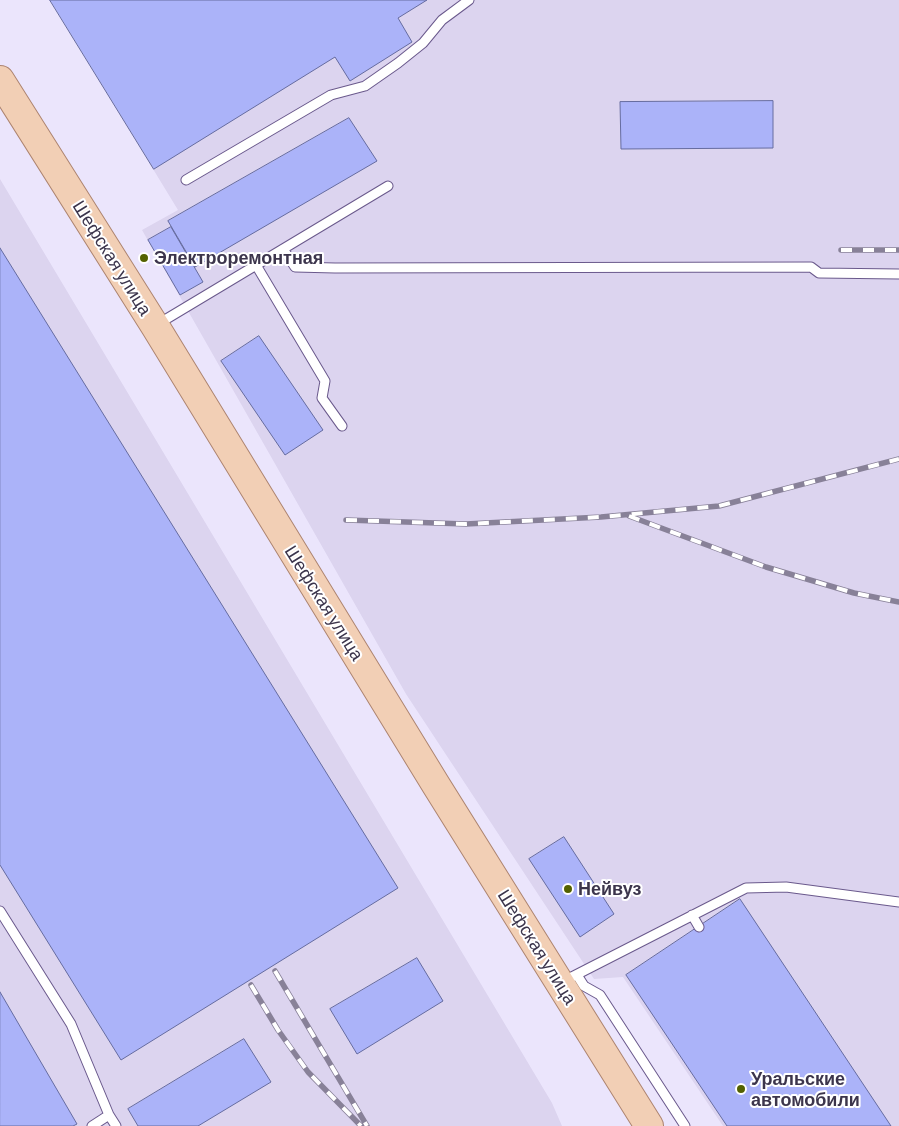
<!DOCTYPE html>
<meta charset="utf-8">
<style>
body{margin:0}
canvas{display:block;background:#ebe5fc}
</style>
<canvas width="899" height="1126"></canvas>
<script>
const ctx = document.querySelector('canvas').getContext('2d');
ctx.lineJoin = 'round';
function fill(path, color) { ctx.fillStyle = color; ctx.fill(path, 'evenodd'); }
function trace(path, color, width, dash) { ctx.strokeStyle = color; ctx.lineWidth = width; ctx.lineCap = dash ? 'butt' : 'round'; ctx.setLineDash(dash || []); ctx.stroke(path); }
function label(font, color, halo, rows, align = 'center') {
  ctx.font = font + ' Barlow,sans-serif'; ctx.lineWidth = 4; ctx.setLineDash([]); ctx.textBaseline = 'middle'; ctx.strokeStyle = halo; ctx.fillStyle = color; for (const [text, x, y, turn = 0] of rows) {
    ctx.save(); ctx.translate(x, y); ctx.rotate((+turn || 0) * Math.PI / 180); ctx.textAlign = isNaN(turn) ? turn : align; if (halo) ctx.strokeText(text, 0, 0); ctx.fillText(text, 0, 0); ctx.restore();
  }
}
const built = new Path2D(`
 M50,0H899V1126H723L623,977L594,979L406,694L142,230L178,210Z
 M0,179L552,1103L562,1126H0Z`);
const building = new Path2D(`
 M50,0H427L398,18L412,42L350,81L335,57L154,169Z
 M773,101V148L621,149L620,102Z
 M349,118L377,161L195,267L168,221Z
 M171,227L203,282L180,295L148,240Z
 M0,248L398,888L121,1060L0,865Z
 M259,336L323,430L285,455L221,361Z
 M564,837L614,914L580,937L529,859Z
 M740,899L891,1126H727L626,975Z
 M417,958L443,1001L357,1054L330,1009Z
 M0,992L77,1124L73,1126H0Z
 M244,1039L271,1082L198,1126H138L128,1109Z`);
const service = new Path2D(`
 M186,180L331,95L365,86L398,63L423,43L442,20L469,0
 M283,249L295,267L335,268L811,267L819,273L899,274
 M256,265L325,381L322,398L342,426
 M158,324L388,186
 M0,911L71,1024L109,1115L92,1126
 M692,915L699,927
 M577,975L584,986L600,995L685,1126
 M562,982L746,888L786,887L899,902
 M109,1115L116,1126`);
const primary = new Path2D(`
 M0,80L155,326L436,785L649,1126`);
const rail = new Path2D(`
 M841,250H899
 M629,516L766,567L854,593L899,602
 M346,520L466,524L601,517L719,506L899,459
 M275,971L367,1126
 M251,985L278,1030L308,1072L361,1126`);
const markers = [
 [144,258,5,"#536101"],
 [568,889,5,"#536101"],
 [741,1089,5,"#536101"]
];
const streetNames = [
 ["Шефская улица",112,258,58],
 ["Шефская улица",324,603,58],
 ["Шефская улица",537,947,58]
];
const poiNames = [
 ["Электроремонтная",154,258],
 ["Нейвуз",578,889],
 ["Уральские",751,1079],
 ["автомобили",751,1100]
];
fill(built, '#dcd4ef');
fill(building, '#abb3f9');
trace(building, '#666ca0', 1);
trace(service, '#6a598c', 11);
trace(primary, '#ad8470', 30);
trace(service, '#fff', 9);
trace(primary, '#f2cfb5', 28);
trace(rail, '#888198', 5.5);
trace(rail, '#fff', 4, [11]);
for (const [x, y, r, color] of markers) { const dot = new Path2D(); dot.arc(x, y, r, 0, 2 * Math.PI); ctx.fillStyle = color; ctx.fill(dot); trace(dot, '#fff', 2); }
label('18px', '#3c354c', '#fff', streetNames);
label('bold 18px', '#3c354c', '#fff', poiNames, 'left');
</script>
